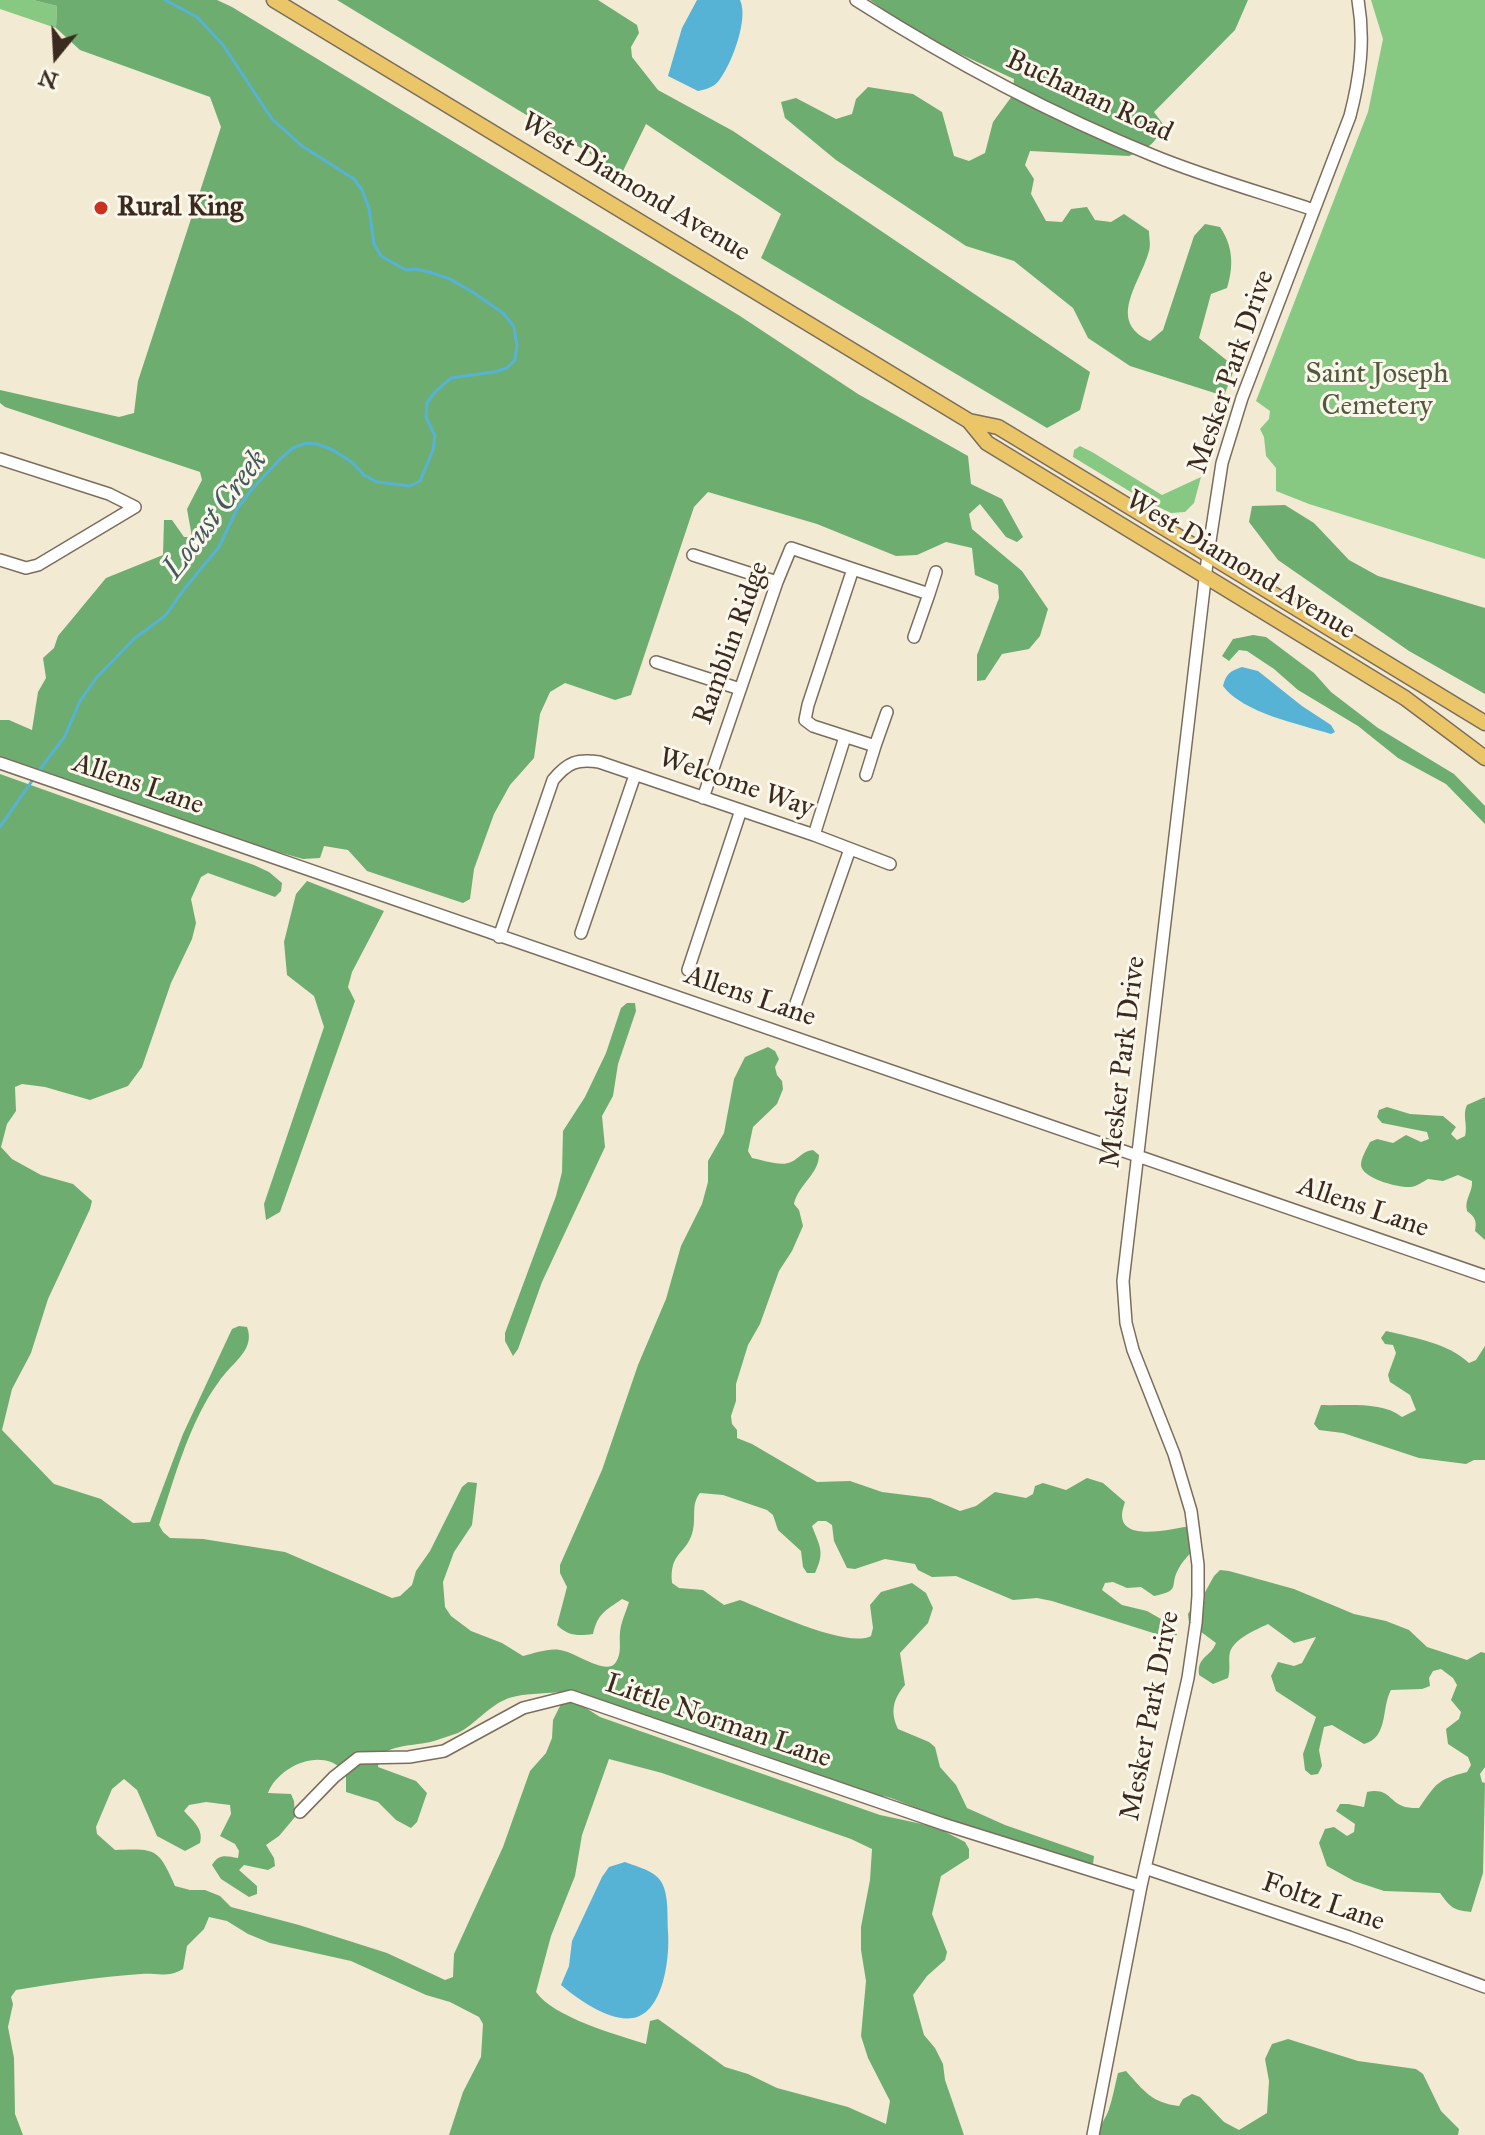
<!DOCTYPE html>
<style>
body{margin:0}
#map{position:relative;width:1485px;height:2135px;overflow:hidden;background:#f3ead3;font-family:"IM FELL Great Primer",serif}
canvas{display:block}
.north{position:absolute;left:16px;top:16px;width:80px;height:80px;-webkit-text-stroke:6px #fbf7ec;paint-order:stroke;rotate:198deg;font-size:22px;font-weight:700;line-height:32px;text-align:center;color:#3b2a1e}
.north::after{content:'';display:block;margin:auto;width:28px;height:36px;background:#3b2a1e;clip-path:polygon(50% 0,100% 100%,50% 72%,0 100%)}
</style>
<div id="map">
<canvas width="1485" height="2135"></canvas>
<div class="north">N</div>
</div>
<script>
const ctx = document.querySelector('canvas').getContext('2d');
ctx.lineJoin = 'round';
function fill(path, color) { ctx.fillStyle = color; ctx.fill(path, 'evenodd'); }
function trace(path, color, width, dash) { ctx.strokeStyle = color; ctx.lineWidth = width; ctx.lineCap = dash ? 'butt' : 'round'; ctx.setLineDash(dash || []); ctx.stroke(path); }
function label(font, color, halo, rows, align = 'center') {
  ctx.font = font + ' "IM FELL Great Primer",serif'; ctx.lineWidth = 6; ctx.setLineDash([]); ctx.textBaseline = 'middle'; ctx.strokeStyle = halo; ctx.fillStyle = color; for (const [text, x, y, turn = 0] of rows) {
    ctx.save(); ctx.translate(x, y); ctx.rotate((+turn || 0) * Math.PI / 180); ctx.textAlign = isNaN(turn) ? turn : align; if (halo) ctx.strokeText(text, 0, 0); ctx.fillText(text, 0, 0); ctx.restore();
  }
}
const green = new Path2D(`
 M0,0H33L57,6L56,28L0,9Z
 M1371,0H1485V559L1309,504L1276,491V468L1266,456L1264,437L1260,429L1269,419L1270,411L1256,401L1368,112L1383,39Z
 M1080,446L1092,452L1162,495L1201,477L1194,503L1185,512L1171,513L1144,500L1073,457L1074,450Z`);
const forest = new Path2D(`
 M33,0H217L232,7L740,316L858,394L968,456L971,484L1002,499L1023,537L1017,542L1006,537L980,504L969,514L972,529L1022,571L1048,609L1040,636L1029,649L1002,654L985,680L977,681V655L999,598L998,585L975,575L972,548L946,542L917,555L896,556L817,524L708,492L694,507L631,695L615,700L565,683L550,692L540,714L534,758L510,785L494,814L474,869L470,899L463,903L367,871L348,850L324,846L320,858L303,859L199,830L0,757V720H9L32,730L38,692L46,678L43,658L54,648L58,636L106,578L163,555L164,520H172L184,537H192L187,509L202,480L200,472L5,407L0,403V390L119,417L134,413L138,381L221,127L210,97L80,50L56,28L57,6Z
 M337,0H598L637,25L639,33L631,47L632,57L658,90L733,131L1090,372L1080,410L1047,428L761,258L781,214L646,124L622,173Z
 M870,0H1248L1235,30L1154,112L1163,124C1156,144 1149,148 1129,156L1030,151L1025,165L1034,179L1031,194L1046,221L1062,222L1071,209L1087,207L1095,220L1111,222L1124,214L1149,231C1149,238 1151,244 1149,251C1140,284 1106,321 1150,341L1163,330L1194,236L1205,224L1220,227C1233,246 1234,266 1227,288L1211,294L1199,338L1235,367L1224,396L1130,366L1088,338L1073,308L1014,261L966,246L836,160L785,118L781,102L796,98L836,119L852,114L856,99L868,87L913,94L942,112L954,156L969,161L985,153L993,122L1012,96L1014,79L921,36Z
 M1285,505L1314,523L1349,560L1378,576L1485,608V694L1409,651L1278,560L1249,522L1252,506Z
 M1253,635L1266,637L1314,673L1331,692L1378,728L1454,774L1485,806V824L1446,784L1398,758L1358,726L1298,690L1274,669L1247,651L1239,650L1229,661L1222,656L1233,639Z
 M0,774L254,865L269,872L282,883L281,891L275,897L208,873L201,877L191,899L196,923L192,939L171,983L142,1067L128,1086L90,1100L45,1087L22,1084L15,1087L16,1111L7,1124L1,1147L12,1159L41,1175L73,1184L92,1201L90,1209L48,1299L31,1353L12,1389L2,1430L54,1484L101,1499L133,1523L150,1522L183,1434L232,1329L239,1326L247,1327C255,1348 236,1360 224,1375C220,1379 217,1385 213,1390C187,1430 174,1480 159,1525L163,1532L170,1538L203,1539L285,1552L392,1598L400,1596L412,1585L416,1571L430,1551L462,1487L468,1482L477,1483L472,1525L454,1552L443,1582L445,1607L451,1616L471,1631L502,1643L523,1656C535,1653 549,1648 560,1650C576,1652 607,1677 616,1662C622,1653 619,1643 620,1632C621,1622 626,1612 629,1602L622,1599C605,1611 598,1613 593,1634C578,1636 568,1636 557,1625L567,1587L560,1573V1565L602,1470L638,1365L666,1299L681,1246L702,1204L708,1182V1161L724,1133L734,1079L745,1057L768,1047L775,1051L779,1059L775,1067L777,1075L782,1081L783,1089L777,1104L753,1127L748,1151L752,1158C763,1160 781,1167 791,1162C800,1158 802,1151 813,1150L819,1155C819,1174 798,1185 794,1204L799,1210L803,1226L792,1251L779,1271L760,1324L748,1345L736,1384V1401L731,1416L732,1424L737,1430V1438L752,1444L817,1482L850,1481L882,1492L930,1498L960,1511L976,1506L995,1492L1026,1498L1033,1494L1035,1486L1043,1483L1066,1490L1087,1478L1103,1483L1125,1502C1124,1506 1122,1510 1122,1515C1122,1543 1175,1528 1191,1526L1192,1551C1188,1556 1182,1562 1179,1568C1168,1586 1183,1590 1154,1596L1141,1587L1127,1588L1113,1582L1105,1583L1102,1590L1122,1605L1147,1611L1175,1627L1177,1635L1169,1638L1052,1601L1037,1598L1013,1600L956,1576L932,1577L918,1570L915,1564L885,1559L855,1569L847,1568L834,1541L832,1525L826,1521H818L812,1526C820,1547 825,1552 815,1573H807L803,1567L801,1551L778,1530L773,1515L767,1510L723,1495L700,1493C691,1504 696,1517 693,1530C688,1554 669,1551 672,1583L679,1588L703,1590L724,1605L740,1600C766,1610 848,1649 871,1636L873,1628L870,1605L881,1592L912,1583L926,1593L933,1608L928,1623L900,1653L905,1685C893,1699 890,1712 898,1729L929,1742L935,1747L940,1767L956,1785L967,1808L1005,1825L1094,1856L1093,1864C1023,1848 957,1824 891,1798L883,1796L868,1799L761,1754L630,1712L585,1701L586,1708L600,1717L880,1815L936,1827L965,1842L969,1849V1858L941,1876L932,1914L947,1952L945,1960L927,1976L913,1995L924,2035L935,2048L943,2064L945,2080L964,2135H449L463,2092L481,2057L483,2024L479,2017L450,2002L426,1995L351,1961L270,1943L248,1934L227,1921L209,1917L204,1929L187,1946L183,1969C168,1978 157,1973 141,1974C99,1977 57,1983 16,1990L11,1997L13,2004L8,2027L14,2058L15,2114L23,2135H0ZM559,1692L560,1706L553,1720L552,1738L546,1753L530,1771L503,1847L454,1954L453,1977L445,1980L387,1953L299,1925L231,1907L220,1896L205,1890H190L175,1886C158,1847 155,1849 115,1850L97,1834L96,1827L112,1789L124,1779L137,1790L157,1836L185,1851L200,1843C204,1829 193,1821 184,1811L189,1805L206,1802L230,1805L231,1814L220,1836L235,1844L239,1851L238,1858C226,1856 219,1853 212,1865L221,1879L249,1897L257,1894V1886L239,1870L244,1865L268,1870L275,1866L274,1858L266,1845L279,1836L295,1817L294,1801L291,1794L268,1793C276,1771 308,1753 331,1762C337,1764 342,1770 346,1774V1792L378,1802L396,1820L411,1828L417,1822L427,1793L416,1781L378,1767C379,1742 416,1747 434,1741C442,1738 450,1736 458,1733C476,1724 489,1705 509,1698C524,1693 543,1694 559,1692ZM609,1759L662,1773L851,1839L872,1849L870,1880L861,1927V1950L866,1981L861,2036L868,2058L890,2101L886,2124L848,2107L777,2088L748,2074L725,2067L658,2019L650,2021L646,2044C617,2035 553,2017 536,1992L551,1936L575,1876L582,1835Z
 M307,881L384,911L352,972L348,987L355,1001L280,1212L266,1220L264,1204L324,1027L314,996L287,975L284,942L296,894Z
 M627,1003H635L636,1011L618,1064L613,1096L602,1116L605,1147L542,1282L518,1349L513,1356L505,1341V1333L556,1196L562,1172L563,1131L585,1097L606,1053L621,1008Z
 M1485,1097V1240L1475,1231C1477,1221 1475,1217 1467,1211C1464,1199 1473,1192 1472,1181L1458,1175L1443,1181L1428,1179C1422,1182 1418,1186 1411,1187C1400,1188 1362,1179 1361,1165C1361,1158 1367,1148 1370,1142L1377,1139L1393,1143L1406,1135L1421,1142L1429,1139L1427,1132L1382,1123L1377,1117L1379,1110L1387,1107L1410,1114L1443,1116L1456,1127L1451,1134L1457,1140L1465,1136C1468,1125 1462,1115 1467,1105Z
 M1386,1331C1415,1338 1448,1343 1469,1363L1476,1360L1485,1346V1460H1474L1466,1464L1419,1458L1343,1433L1319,1430L1314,1424L1321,1405C1346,1406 1382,1401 1402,1417L1416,1410L1410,1395L1390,1382L1388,1375L1396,1353L1393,1345L1385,1344L1381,1338Z
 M1220,1570L1229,1571L1294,1589L1354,1614L1386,1621L1409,1630L1427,1647L1467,1660L1481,1652L1485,1653V1767L1480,1774L1482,1782L1485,1783L1483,1873L1471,1912C1453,1910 1451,1908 1440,1893L1384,1891L1354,1881L1327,1866L1319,1843L1325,1829L1334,1827L1347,1836L1354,1832L1355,1824L1336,1811L1340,1804H1348L1364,1807L1367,1792C1389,1787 1389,1802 1405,1807C1410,1808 1415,1808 1419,1808C1437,1783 1436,1780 1467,1772L1471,1765L1468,1757L1448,1744L1446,1729L1459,1719L1461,1712L1451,1700L1457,1685L1453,1678L1441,1669L1433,1671L1429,1678L1430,1686L1422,1689L1391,1690C1381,1708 1389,1737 1364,1744L1332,1725L1324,1727L1319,1750L1322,1766L1318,1774L1311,1775L1305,1770L1303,1754L1316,1717L1276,1691L1271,1676L1278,1662L1294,1666L1302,1663L1316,1637L1294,1643L1268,1624C1256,1630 1235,1638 1230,1652C1228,1660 1231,1669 1228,1678L1213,1684L1199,1675C1197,1656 1210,1658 1216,1643L1189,1623L1188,1614L1192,1608L1199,1603L1214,1576Z
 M1288,2039L1358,2061L1416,2069L1423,2074L1441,2111L1459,2129L1458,2135H1099C1099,2124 1106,2119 1109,2109C1113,2097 1115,2085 1118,2073L1126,2071C1144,2091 1152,2103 1179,2106L1183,2099L1192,2094L1200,2097L1224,2122L1239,2130L1267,2113L1269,2081L1265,2059L1272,2044Z`);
const water = new Path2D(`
 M697,0H740C749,18 732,63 720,79C715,87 707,89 698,91L668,76L682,28Z
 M1242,667L1258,671L1302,706L1331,725L1335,732L1331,734C1299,724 1243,713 1223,686C1226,674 1230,671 1242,667Z
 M625,1862C637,1867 655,1870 662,1883C669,1896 667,1917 668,1932C670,1956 664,2013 633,2018C609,2022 578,1999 561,1985L569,1966L572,1941L602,1877L609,1867Z`);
const stream = new Path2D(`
 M38,772L65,736L80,701L97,677L135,638L165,616L185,588L219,547L237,509L252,489L280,459L293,448L306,443L317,444L333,450L353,463L364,475L377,482L410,486L420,481L433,450L435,436L426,417L427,403L435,392L451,378L494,372L507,368L515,360L517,346L514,327L503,313L474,293L450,279L429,272L415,269L406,270L381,256L374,244L369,208L362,190L354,179L302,146L272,119L223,45L197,17L165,0
 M0,827L34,778`);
const minor = new Path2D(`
 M856,0C950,60 1049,113 1152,155C1205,177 1260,192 1314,210
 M0,459L109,494L135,507L38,565L26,568L0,560
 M693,555L777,582
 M929,594L936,572
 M656,662L740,689
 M875,746L887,712
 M0,763L1485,1276
 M866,775L875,746L813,726L805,720L808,705L853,569L929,594L914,637
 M703,798L777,582L791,548L853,569
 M814,835L845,737
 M581,933L635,775
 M499,937L553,780C568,762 577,759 599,762L814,835L890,864
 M688,970L741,810
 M795,1006L850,849
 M300,1812L334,1777L358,1758L409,1757L444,1751L523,1708L571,1696L943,1824L1141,1886
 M1145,1868L1349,1937L1485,1987
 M1093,2135L1141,1886L1188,1678L1196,1623L1198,1596V1565L1191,1511L1174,1454L1133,1350L1126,1323L1123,1281L1208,554L1222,463L1242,398L1350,116C1360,77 1365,41 1358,0`);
const major = new Path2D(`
 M274,0L969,421L998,427L1008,433L1485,723
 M969,421L987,443L1405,698L1485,758`);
const markers = [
 [101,208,8,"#c8321e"]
];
const streetNames = [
 ["Buchanan Road",1089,97,25],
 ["West Diamond Avenue",635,188,31],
 ["Mesker Park Drive",1232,372,-71],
 ["West Diamond Avenue",1240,566,31],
 ["Ramblin Ridge",732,643,-70],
 ["Welcome Way",736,784,19],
 ["Allens Lane",138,785,19],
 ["Allens Lane",750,997,19],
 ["Mesker Park Drive",1124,1062,-83],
 ["Allens Lane",1363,1208,19],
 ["Mesker Park Drive",1151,1716,-79],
 ["Little Norman Lane",718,1722,19],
 ["Foltz Lane",1323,1903,19]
];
const poiNames = [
 ["Rural King",117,208]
];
const parkNames = [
 ["Saint Joseph",1377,375],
 ["Cemetery",1377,407]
];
const waterNames = [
 ["Locust Creek",216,515,-53]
];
fill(green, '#87c982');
fill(forest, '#6dad70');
fill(water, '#57b3d5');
trace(stream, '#57b3d5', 3);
trace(minor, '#7b6d5d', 14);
trace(major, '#7b6d5d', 17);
trace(minor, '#fff', 11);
trace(major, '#ebc669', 14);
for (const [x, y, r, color] of markers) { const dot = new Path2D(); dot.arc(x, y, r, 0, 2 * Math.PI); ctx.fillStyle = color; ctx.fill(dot); trace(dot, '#fbf7ec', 3); }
label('28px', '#3b2a1e', '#fbf7ec', streetNames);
label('bold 28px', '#3b2a1e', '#fbf7ec', poiNames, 'left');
label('28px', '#525a3c', '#fbf7ec', parkNames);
label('italic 30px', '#455a5e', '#fbf7ec', waterNames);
</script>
